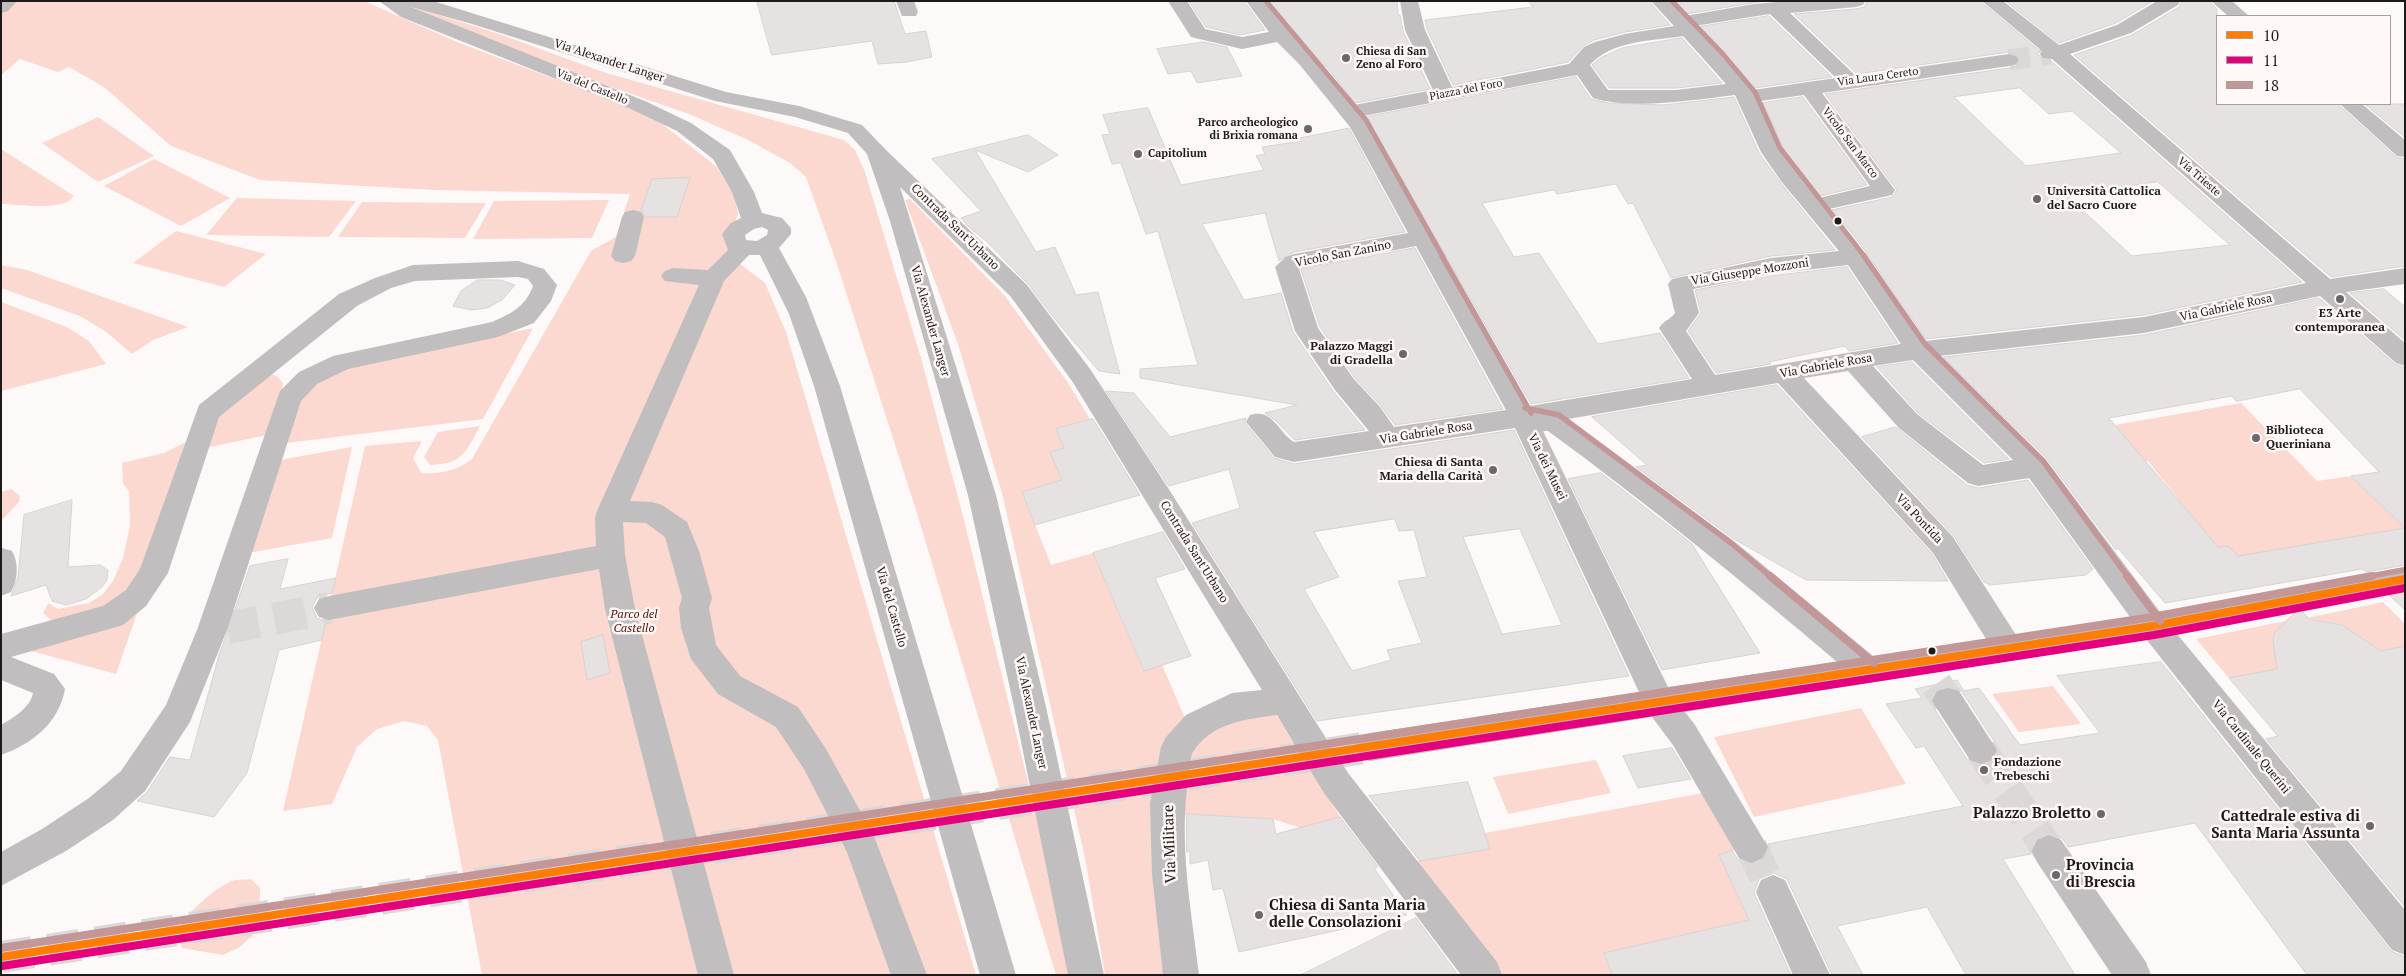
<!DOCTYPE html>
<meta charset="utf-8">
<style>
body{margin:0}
#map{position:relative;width:2406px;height:976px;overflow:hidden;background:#fdf9f9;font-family:"PT Serif",serif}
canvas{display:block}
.frame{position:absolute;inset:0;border:2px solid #1d1a19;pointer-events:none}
.legend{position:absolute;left:2216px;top:15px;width:175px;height:90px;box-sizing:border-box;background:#fff8f7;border:1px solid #a59f9e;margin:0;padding:6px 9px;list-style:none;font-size:15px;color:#1d1a19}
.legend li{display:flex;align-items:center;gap:10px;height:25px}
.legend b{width:25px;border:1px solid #a59f9e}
</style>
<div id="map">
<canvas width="2406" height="976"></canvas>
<div class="frame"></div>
<ul class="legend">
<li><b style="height:6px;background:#ff7d04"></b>10</li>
<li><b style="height:6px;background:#e5007d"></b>11</li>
<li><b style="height:6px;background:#c39797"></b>18</li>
</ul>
</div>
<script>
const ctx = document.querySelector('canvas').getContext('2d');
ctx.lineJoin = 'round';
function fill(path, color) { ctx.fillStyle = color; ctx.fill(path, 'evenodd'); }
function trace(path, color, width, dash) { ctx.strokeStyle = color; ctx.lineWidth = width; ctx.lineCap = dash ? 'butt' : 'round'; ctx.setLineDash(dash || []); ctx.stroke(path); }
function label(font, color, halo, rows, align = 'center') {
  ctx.font = font + ' "PT Serif",serif'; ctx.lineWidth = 5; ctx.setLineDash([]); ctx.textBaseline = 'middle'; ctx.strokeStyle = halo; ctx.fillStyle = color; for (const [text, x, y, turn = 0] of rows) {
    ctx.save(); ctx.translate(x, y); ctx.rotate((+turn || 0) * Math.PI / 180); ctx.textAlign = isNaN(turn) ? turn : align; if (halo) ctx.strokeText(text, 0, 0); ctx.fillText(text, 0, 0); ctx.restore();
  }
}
const green = new Path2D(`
 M15,1H364L457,42L652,116L717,167L734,195L738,213L727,254L765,283L786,332L976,975H482L438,740L427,726L404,721L377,729L357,747L332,804L283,811L365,446L422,441L413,458L421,473C441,474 456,471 472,459L591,251L616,237L630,194L434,190L260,180L171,146L104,87L69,67L58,72L20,59L1,75V13Z
 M420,9L499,34L606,73L844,140L855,150L865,172L921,358L964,520L1075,975H1056L916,510L836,261L806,177L790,163L748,140L689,114L594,81L414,10Z
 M98,117L154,156L98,182L42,143Z
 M1,149L74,196C64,212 19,204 1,204Z
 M154,159L230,198L181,226L104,186Z
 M237,198L356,201L329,237L206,235Z
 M910,199L1005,296L1068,383L1090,419L1056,429L1064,448L1050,452L1062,480L1022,492L1051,565L1093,553L1143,670L1162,665L1185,718L1170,975H1105L1085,858L1003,497L958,344L905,200Z
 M609,200L592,238L473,239L494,201Z
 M362,202L486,203L465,238L338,237Z
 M176,231L266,254L224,287L133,263Z
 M1,265L27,270L188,327L153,340L132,354L105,331L80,316L1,288Z
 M1,302L67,327L89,341L106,364L1,391Z
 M533,328L483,419L278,444L297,397L315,380L343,367Z
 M266,371L278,377L283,384L280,398L267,435L205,448L215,414Z
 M2241,403L2317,481L2351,476L2405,528L2238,557L2228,546L2217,548L2148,461L2145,462L2115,425Z
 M480,426C466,452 463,464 430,465L424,457L438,432Z
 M186,442L136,581C107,608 90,615 52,621L43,613L48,603L58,609L89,603L103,594L113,581L123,558L130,526L129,491L123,484L122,463L164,453Z
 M352,447L332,538L248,553L274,461Z
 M11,489L20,496L19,502L1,521V492Z
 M144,593L116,674L24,649Z
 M2383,602L2405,624V646L2381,651L2342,625L2307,618Z
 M2286,621L2288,623L2274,634C2273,647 2275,657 2282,668L2229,678L2196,639Z
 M2053,686L2081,724L2019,732L1992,694Z
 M1861,708L1906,784L1754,817L1714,737Z
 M1232,713L1276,715L1286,727L1340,817L1301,828L1273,819L1181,814L1185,750Z
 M1596,760L1611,793L1508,814L1493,777Z
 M1703,793L1735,850L1719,855L1749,920L1604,953L1612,975H1497L1410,862L1489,849L1485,833Z
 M251,879L260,888L259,923L252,936L240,947L223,955L182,948C180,942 178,936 180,929C186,913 216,887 232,881C237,879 245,880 251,879Z`);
const building = new Path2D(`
 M757,1H894L905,34L926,31L932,57L907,62L878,64L872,41L772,55Z
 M1189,1H1244L1265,30L1240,35L1206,27Z
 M1268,1H1397L1398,15H1400L1403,31L1430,89L1355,103L1326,66H1323Z
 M1528,1H1649L1670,25L1625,32L1594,40L1583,46L1568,62L1453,85L1427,29L1425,20L1533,7Z
 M1674,1H1764L1686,14Z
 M1867,1H1980L2040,51L2038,54L2042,59L2051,61L2302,282L2144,315L1926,339L1856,238L1832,210L1892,197L1897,190L1825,94L2009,68L2017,66L2021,60L2017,54L2009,52L1857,74L1794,14L1856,9L1864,7ZM2020,88L2049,114L2072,111L2121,153L2026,166L1954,97ZM2158,182L2230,245L2132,256L2066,195Z
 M2006,1H2153L2116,23L2059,43Z
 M2182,1H2209L2217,9V104H2338L2396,157L2405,159V266L2331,277L2074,55L2132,35L2179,7Z
 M1769,16L1832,77L1754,88L1698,27Z
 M1682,38L1722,83L1676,88H1609L1592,65L1600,58L1622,48Z
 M1204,42L1227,47L1242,76L1197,83L1191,71L1168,74L1157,49Z
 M1576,77L1591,99L1609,103L1663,105L1734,97L1759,153L1780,182L1835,250L1771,256L1671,278L1633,203L1628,204L1616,184L1557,194L1554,190L1482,203L1514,257L1539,253L1598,344L1660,333L1689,378L1531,404L1366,117Z
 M1803,97L1867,185L1820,196L1785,151L1763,103Z
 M2365,104H2405V137Z
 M1148,108L1181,185L1264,170L1256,156L1265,154L1262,147L1302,141L1300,138L1349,128L1405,232L1294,252L1279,261L1265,213L1202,224L1244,300L1281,293L1293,332L1333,391L1365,430L1295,440L1276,421L1265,413L1297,405L1140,378V369L1198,365L1158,231L1146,234L1121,163L1112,164L1102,135L1110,134L1103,115Z
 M1028,135L1058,155L1028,172L975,150L1036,252L1055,247L1076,295L1098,292L1120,374L1099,371L1058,323L1028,284L986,241L969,227L961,218L981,211L932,159Z
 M690,178L677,217H646L641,210L652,179Z
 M1415,248L1503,409L1395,425L1381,406L1354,377L1320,327L1301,270Z
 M1847,267L1898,343L1849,351L1845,346L1769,362L1771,364L1716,373L1688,331L1701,313L1695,290L1771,276Z
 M478,280H500L515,285L502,300L487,308L471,310L453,306L461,291Z
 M2384,289L2405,307V340L2350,293Z
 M2319,298L2395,364L2405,368V565L2366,572L2362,569L2165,603L2118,548L2116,550L2047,459L1943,357L2144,335ZM2300,389L2379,472L2351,476L2405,528L2238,556L2228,546L2218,547L2109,418L2232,396L2236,401Z
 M1912,362L2009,459L1984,463L1918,413L1877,367Z
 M1777,385L1932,554L1948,581L1806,580L1734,539L1636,467L1647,465L1592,417Z
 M1106,391L1134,393L1170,437L1246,418L1245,423L1274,458L1294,464L1514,430L1629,676L1317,721L1192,523L1240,508L1229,469L1169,486ZM1395,519L1399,531L1414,530L1427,577L1398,581L1422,643L1387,650L1391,660L1352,671L1304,589L1339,577L1314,532ZM1520,529L1562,625L1502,634L1463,537Z
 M1093,419L1140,495L1035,525L1022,492L1062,480L1050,452L1064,448L1056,429Z
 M1896,427L1967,485L1978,488L2028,480L2093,569L2086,575L1990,585L1984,582L1954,536L1862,437Z
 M1601,473L1692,544L1760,653L1662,670L1568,479Z
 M72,500L68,567L100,565L108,570L107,580L102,587L86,599L66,605L52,601L46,585L11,596L18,577L24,515Z
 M1163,532L1185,569L1155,578L1191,656L1144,671L1093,553Z
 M288,559L280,589L336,578L332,593L318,597L312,607L317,618L326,621L322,640L279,650L247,773L214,817L137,801L147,792L170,757L190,760L219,655L250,566Z
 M2405,593V610L2390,596Z
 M2303,612L2309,619L2342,625L2381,651L2405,646V907L2266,739L2278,736L2229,678L2277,669L2273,641L2274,634L2293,614Z
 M603,635L610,673L587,680L581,642Z
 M2161,662L2391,951L2405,957V975H2307L2195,823L2068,847L2062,838L2048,833L2035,839L2030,850L2031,854L2003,859L2075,975H1966L1927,907L1837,926L1863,975H1832L1787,879L1774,873L1759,879L1754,893L1791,975H1612L1604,953L1749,920L1719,855L1732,850L1738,860L1752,865L1765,859L1770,848L1768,844L1963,806L1924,746L1916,748L1886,704L1922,698L1915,689L1957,680L1964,691L1979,688L2020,745L2100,733L2057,676ZM1948,686L1961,690L1999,749L1993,762L1980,766L1968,761L1930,702L1935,690Z
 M1672,748L1691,779L1638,788L1623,756Z
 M1468,782L1490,849L1420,861L1369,796Z
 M1187,814L1273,819L1276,834L1340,817L1378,867L1374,868L1407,915L1239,952L1223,888L1213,890L1208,860L1190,864V852H1187Z
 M1416,918L1458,975H1301Z`);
const minorTunnelFar1 = new Path2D(`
 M2009,60L2050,54`);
const minorTunnel = new Path2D(`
 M227,628L329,608
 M1936,684L1948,701
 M1981,750L2049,851
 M1751,847L1773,892
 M1,957L1370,747`);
const minor = new Path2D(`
 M1,1H17L8,11L1,13Z
 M379,1H433L726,92L799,106L862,125L887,151L1027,285L1090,369L1170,491L1348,773L1497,962L1502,975H1461L1324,793L1277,715C1246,719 1211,723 1193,752C1190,757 1190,767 1189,774C1178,841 1191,908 1199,975H1163L1152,874L1150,804L1161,747L1166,737L1186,715L1232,693L1262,690L1072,381L1011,297L900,187L996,495L1046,707L1104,975H1068L1014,707L968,495L890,221L867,154L848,133L795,117L715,101L472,24L411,7L645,101L691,123L730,150L754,192L762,213L782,218L791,228V234L779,248L806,297L840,386L1016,975H980L814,386L789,314L760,255H749L724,281L630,501L652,502L662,505L687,522L699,551L712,598L709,608L716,645L740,676L798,707L826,749L874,836L927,975H891L847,852L804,769L776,727L718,694L691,659L681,628L679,608L682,598L665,537L646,523L623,522L625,555L635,609L734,975H698L605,609L599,569L329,620L319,617L314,608L319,599L329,596L596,546L595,518L597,511L699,285L665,281L661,276L665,271L673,268L708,270L728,250L722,234L731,223L741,218L732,192L713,159L677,131L631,109L401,17ZM762,227L768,230L767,235L757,241L746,240L745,235L754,229Z
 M896,1H914L918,12L916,16H902Z
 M1168,1H1187L1205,29L1242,37L1269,32L1246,1H1265C1293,37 1325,70 1354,105L1433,90L1405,30L1400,1H1418L1425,30L1452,87L1569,64L1584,47L1595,42L1625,34L1674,26L1651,1H1671L1685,16L1754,4L1789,1H1865L1863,5L1856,7L1790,13L1856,76L2009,54L2016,56L2019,60L2016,64L2009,66L1822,93L1895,190L1892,195L1829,209L1854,239L1925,341L2144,317L2306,283L2052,59L2043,58L2040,54L2042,51L1982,1H2003L2059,45L2117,25L2157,1H2180L2178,5L2131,33L2070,54L2330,279L2405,268V284L2346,292L2405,343V366L2396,363L2320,296L2144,333L1939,356L2046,460L2160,612L2405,567V591L2177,634L2405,910V955L2392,950L2146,639L1685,712L1695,725L1768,847L1763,858L1751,863L1739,858L1673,745L1652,717L1370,761L1359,757L1354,747L1359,737L1370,733L1639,692L1515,428L1294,462L1275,457L1246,422L1250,415C1273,408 1278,432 1294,442L1369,431L1335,390L1295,331L1275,267L1286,257L1294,254L1408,233L1350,127L1300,65L1277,42L1242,49L1191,37ZM1770,14L1836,78L1753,90L1694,26ZM1683,36L1726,84L1676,90H1608L1590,65C1612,40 1652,41 1683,36ZM1577,75L1593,98C1633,110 1693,100 1735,95L1761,152L1781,181L1839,251L1771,258L1672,279L1668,284L1675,313C1670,320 1663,321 1659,328L1692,379L1530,406L1363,116ZM1804,95L1870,186L1819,198L1783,152L1760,101ZM1416,246L1506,410L1394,427L1380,407L1353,378L1318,328L1299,269ZM1848,265L1901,344L1715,375L1686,331L1699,313L1693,289L1771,274ZM1913,360L2013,460L1983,465L1917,414L1873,366ZM1848,371L1899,428L1968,483L1978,486L2029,478L2130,617L2016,635L1953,537L1804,378ZM1778,383L1933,553L1986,639L1873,656L1735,542L1568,419ZM1543,431H1548C1648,504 1743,582 1837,662L1668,687Z
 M2211,1H2232L2249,16H2228Z
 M2340,104H2362L2405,140V157L2397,156Z
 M633,210L641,212L644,217L635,256L631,261L623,263L615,261L611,256L622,217L625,212Z
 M518,261L544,269L557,285L551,301L534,323L498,337L348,369L317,384L301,401L227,630L190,722L145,791L113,820L66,851L1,886V852L42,829L89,798L121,771L166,705L197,630L280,391L299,372L333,356L492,322C512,313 525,307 533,286L528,279L518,277L415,281L391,288L357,306L219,417L168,573L146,606L123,625L11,657L54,674L65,689C59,723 32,744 1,755V725C13,718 30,708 33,693L1,680V634L103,606L126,590L140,569L199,405L339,294L375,278L413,265Z
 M2,548L12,551C19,563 18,580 11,592L1,596Z
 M1948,688L1959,691L1997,750L1992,760L1981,764L1970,760L1932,701L1937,691Z
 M2049,835L2061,840L2146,962L2151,975H2112L2037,862L2032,851L2037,840Z
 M1773,875L1785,880L1830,975H1793L1756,892L1761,880Z`);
const bus1 = new Path2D(`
 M1,957L2153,626L2405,579`);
const bus2 = new Path2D(`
 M2,966L2154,635L2405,588`);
const bus3Far2 = new Path2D(`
 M1266,1L1366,120L1443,257
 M1672,1L1722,53L1755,92L1780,148L1865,257`);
const bus3Far1 = new Path2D(`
 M1442,256L1531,413
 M1864,256L1925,344L2043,461L2128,577
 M1525,408L1559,415L1731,543L1771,577
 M2366,577L2403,570`);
const bus3 = new Path2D(`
 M1770,576L1874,663
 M2127,576L2160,621
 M1,948L2152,617L2372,576`);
const markers = [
 [1346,58,5,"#6b6867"],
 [1308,129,5,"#6b6867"],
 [1138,154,5,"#6b6867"],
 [2037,199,5,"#6b6867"],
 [1838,221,4.5,"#1d1a19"],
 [2340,299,5,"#6b6867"],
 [1403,354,5,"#6b6867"],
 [2256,438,5,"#6b6867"],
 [1493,470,5,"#6b6867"],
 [1932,651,4.5,"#1d1a19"],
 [1984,770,5,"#6b6867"],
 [2101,814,5,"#6b6867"],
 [2370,826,5,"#6b6867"],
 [2056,875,5,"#6b6867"],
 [1259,915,5,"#6b6867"]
];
const farPoinames = [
 ["Chiesa di San",1356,52],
 ["Zeno al Foro",1356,65],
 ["Parco archeologico",1298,123,"right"],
 ["di Brixia romana",1298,136,"right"],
 ["Capitolium",1148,154]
];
const farStreetnames = [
 ["Via Laura Cereto",1878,77,-8],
 ["Via del Castello",592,87,22],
 ["Piazza del Foro",1466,90,-11],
 ["Vicolo San Marco",1850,143,53],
 ["Via Trieste",2199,177,41]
];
const streetNames = [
 ["Via Alexander Langer",609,61,18],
 ["Contrada Sant'Urbano",955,227,44],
 ["Vicolo San Zanino",1343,254,-11],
 ["Via Giuseppe Mozzoni",1750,272,-9],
 ["Via Gabriele Rosa",2226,308,-12],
 ["Via Alexander Langer",930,321,74],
 ["Via Gabriele Rosa",1826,366,-10],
 ["Via Gabriele Rosa",1426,433,-9],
 ["Via dei Musei",1547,467,64],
 ["Via Pontida",1919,519,47],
 ["Contrada Sant'Urbano",1194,552,58],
 ["Via del Castello",891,607,74],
 ["Via Alexander Langer",1031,713,78],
 ["Via Cardinale Querini",2251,747,51]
];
const poiNames = [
 ["Università Cattolica",2047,192],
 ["del Sacro Cuore",2047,206],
 ["E3 Arte",2340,314,"center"],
 ["contemporanea",2340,328,"center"],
 ["Palazzo Maggi",1393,347,"right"],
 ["di Gradella",1393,361,"right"],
 ["Biblioteca",2266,431],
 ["Queriniana",2266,445],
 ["Chiesa di Santa",1483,463,"right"],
 ["Maria della Carità",1483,477,"right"],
 ["Fondazione",1994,763],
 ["Trebeschi",1994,777]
];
const parkNames = [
 ["Parco del",634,615],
 ["Castello",634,629]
];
const nearPoinames = [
 ["Palazzo Broletto",2091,814],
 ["Cattedrale estiva di",2360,817],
 ["Santa Maria Assunta",2360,834],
 ["Provincia",2066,866,"left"],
 ["di Brescia",2066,883,"left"],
 ["Chiesa di Santa Maria",1269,906,"left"],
 ["delle Consolazioni",1269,923,"left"]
];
const nearStreetnames = [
 ["Via Militare",1170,844,-92]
];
fill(green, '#fbd8d0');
fill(building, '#e6e2e1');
trace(building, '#d6d3d2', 1);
trace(minorTunnelFar1, '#dbd8d7', 21, [21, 11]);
trace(minorTunnel, '#dbd8d7', 32, [32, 16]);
fill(minor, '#c0bebe');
trace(bus1, '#ff7d04', 8);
trace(bus2, '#e5007d', 8);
trace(bus3Far2, '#c39797', 5);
trace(bus3Far1, '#c39797', 5.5);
trace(bus3, '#c39797', 8);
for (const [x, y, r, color] of markers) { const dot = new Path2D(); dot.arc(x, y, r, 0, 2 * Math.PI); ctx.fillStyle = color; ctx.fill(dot); trace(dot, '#fff8f7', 2); }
label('bold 11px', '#1d1a19', '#fff8f7', farPoinames, 'left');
label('11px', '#1d1a19', '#fff8f7', farStreetnames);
label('12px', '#1d1a19', '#fff8f7', streetNames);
label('bold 12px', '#1d1a19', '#fff8f7', poiNames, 'left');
label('italic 12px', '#511307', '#fff8f7', parkNames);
label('bold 15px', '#1d1a19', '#fff8f7', nearPoinames, 'right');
label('15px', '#1d1a19', '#fff8f7', nearStreetnames);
</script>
